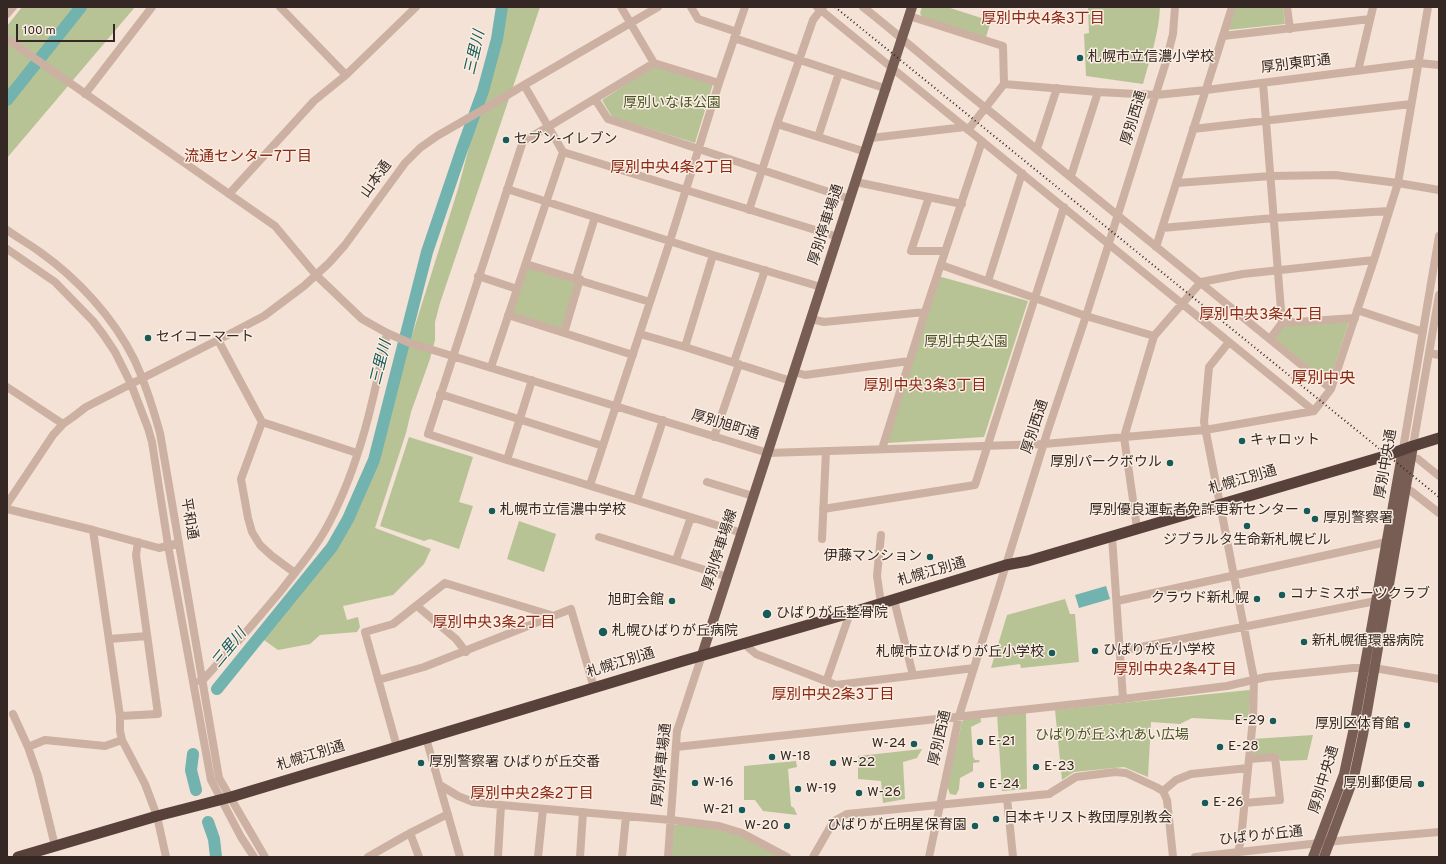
<!DOCTYPE html>
<meta charset="utf-8">
<style>
body{margin:0}
#map{position:relative;width:1446px;height:864px;overflow:hidden;background:#f3e2d5;font-family:Overpass,sans-serif}
canvas{display:block}
.frame{position:absolute;inset:0;border:8px solid #352824;pointer-events:none}
.scale{position:absolute;left:16px;top:24px;width:99px;height:18px;box-sizing:border-box;border:2px solid #352824;border-top:0;padding-left:5px;font-size:12px;line-height:14px;white-space:nowrap;color:#352824;-webkit-text-stroke:3px #faede2;paint-order:stroke}
</style>
<div id="map">
<canvas width="1446" height="864"></canvas>
<div class="frame"></div>
<div class="scale">100 m</div>
</div>
<script>
const ctx = document.querySelector('canvas').getContext('2d');
ctx.lineJoin = 'round';
function fill(path, color) { ctx.fillStyle = color; ctx.fill(path, 'evenodd'); }
function trace(path, color, width, dash) { ctx.strokeStyle = color; ctx.lineWidth = width; ctx.lineCap = dash ? 'butt' : 'round'; ctx.setLineDash(dash || []); ctx.stroke(path); }
function label(font, color, halo, rows, align = 'center') {
  ctx.font = font + ' Overpass,"Noto Sans JP",sans-serif'; ctx.lineWidth = 3; ctx.setLineDash([]); ctx.textBaseline = 'middle'; ctx.strokeStyle = halo; ctx.fillStyle = color; for (const [text, x, y, turn = 0] of rows) {
    ctx.save(); ctx.translate(x, y); ctx.rotate((+turn || 0) * Math.PI / 180); ctx.textAlign = isNaN(turn) ? turn : align; if (halo) ctx.strokeText(text, 0, 0); ctx.fillText(text, 0, 0); ctx.restore();
  }
}
const green = new Path2D(`
 M22,7H135L7,158V26Z
 M506,7H540L440,303L435,322V340L430,359L411,412L406,433L375,528L431,549L424,564L393,595L343,606L347,620L358,617L360,627L357,632L320,635L310,644L278,650L261,638L349,521L371,476L403,364L458,189Z
 M922,7H947L991,21L986,37L922,17L920,13Z
 M1088,7H1160C1159,34 1150,58 1143,84L1086,76L1084,34L1089,33Z
 M1235,7H1283L1285,24L1228,30Z
 M654,66L713,84L695,143L612,117L602,100Z
 M527,266L578,280L562,330L510,314Z
 M938,276L1028,301L984,437L887,443Z
 M1350,319L1329,383L1274,338L1283,326Z
 M409,437L473,457L459,502L473,506L459,549L430,539L424,541L380,526Z
 M519,521L556,534L544,572L507,559Z
 M1065,599L1070,614H1075L1079,662L1021,668L1020,664L991,668L1007,615Z
 M1249,690L1251,692L1248,721L1192,718L1180,724L1151,722L1148,777L1124,767L1074,772L1062,780L1055,710Z
 M1026,710L1027,789L1002,791L997,714Z
 M980,714L981,722L971,727L973,757L975,760H979L980,762L973,763V771L960,778L959,789L956,795L950,794L947,786L962,722L966,717Z
 M1313,735L1307,760L1281,761L1275,755L1252,757L1253,739Z
 M922,749L917,758L903,762L905,799L883,803L881,781L858,779V756Z
 M796,761L797,767L788,769L791,806L794,808L797,815L763,811L755,800H744V766Z
 M674,825H697L741,835L781,857H671Z`);
const water = new Path2D(`
 M1106,586L1110,599L1079,608L1075,595Z`);
const river = new Path2D(`
 M7,100L81,7
 M217,689L332,547L348,519L374,460L427,252L462,149L483,91L497,39L502,7
 M193,754L191,770L196,790
 M208,822L214,839L216,857`);
const minor = new Path2D(`
 M280,7L346,75
 M621,7L654,63L719,83
 M691,7L698,19L737,32
 M817,7L1314,411
 M863,7C905,40 945,76 987,109C1102,202 1217,295 1331,389
 M1287,7L1290,29
 M7,14L13,7
 M909,16L1003,46L1004,84
 M1223,36L1370,19
 M734,38L887,89
 M7,39L275,226L316,275L362,319L387,333L410,343L768,453L1044,444L1205,430L1314,411L1331,389L1374,260L1398,183L1428,7
 M654,63L548,127L523,141L428,434L507,460L742,533
 M1358,71L1373,7
 M1263,83L1282,323L1270,339
 M524,85L563,152L838,237
 M85,94L152,7
 M595,99L608,119L850,199
 M777,124L866,152
 M1193,129L1411,104
 M968,130L1004,84L1098,92L1156,95L1206,90L1419,63L1439,65
 M818,137L839,73
 M871,138L965,127
 M1037,149L1057,88
 M1071,176L1098,92
 M856,182L962,204
 M1177,183L1271,176L1335,175L1398,183L1439,190
 M507,189L713,255L821,287
 M229,194L314,101L346,75L416,7
 M929,197L911,251H945
 M749,210L777,124L813,20L823,7
 M1162,228L1274,218L1389,211
 M7,230C18,238 29,244 40,252C78,279 113,317 134,359C145,382 153,408 160,433L219,778L265,857
 M1156,247L1232,7
 M7,249L55,282L93,321L103,334L115,352L131,384L148,428L152,442L168,545L211,780L241,837L254,857
 M526,264L650,302
 M941,265L1086,316L1154,336
 M478,276L517,289
 M576,278L595,217
 M988,281L1022,173
 M1357,310L1423,332
 M508,315L633,355
 M811,319L824,322L925,312
 M1282,323L1355,318
 M564,333L580,279
 M640,334L685,347L791,381
 M218,340L262,422L357,453
 M1229,342L1209,367L1204,422L1254,679L1253,719L1241,839L1237,857
 M685,347L713,255
 M1430,353L1439,355
 M734,362L765,270
 M491,367L563,152
 M794,372L805,375L909,361
 M7,387L63,424
 M440,394L603,446
 M262,422L241,479L248,518L252,532L260,545L272,556L295,573
 M714,437L739,364
 M1413,446L1439,295
 M882,449L925,312L982,141
 M1403,449L1439,236
 M1418,459L1439,476
 M507,460L532,380
 M707,482L753,496
 M590,485L670,241L719,83L745,7
 M1411,491L1439,513
 M637,500L663,420
 M7,504L53,435L63,424L73,417L86,407L131,384L218,340L264,316L304,286L329,263L345,245L405,163L420,148L437,136L491,105L524,85L658,7
 M7,509L93,530L159,548L179,543
 M823,509L975,485L1064,207
 M1137,528L1124,437L1154,336L1201,282L1243,274L1374,260
 M93,530L120,716V731L122,740L145,784L157,816L166,857
 M1112,536L1123,699
 M599,537L728,577
 M822,539L826,451
 M676,560L691,517
 M894,600L913,675
 M1117,601L1391,541
 M881,603L877,576L881,535
 M417,606L456,639L466,652
 M109,639L147,636
 M743,643L756,654L836,685L974,668
 M1120,651L1381,600
 M378,680L424,667L571,609L594,688
 M200,681H202C229,652 255,622 280,592C297,570 316,548 329,523C360,464 374,398 387,333
 M826,682L850,613
 M13,714L28,747L38,776L55,846
 M120,716L158,714L136,555L138,542
 M426,738L460,857
 M28,747L45,740L105,746L122,740
 M397,747L365,632L393,624L445,583L554,616
 M676,747L1123,699L1227,686L1266,677L1353,668H1374L1439,679
 M440,785L458,796L473,802L501,805L671,820L719,826L742,833L787,857
 M1163,791L1176,780L1191,774L1248,768
 M1007,798L1013,857
 M1244,803L1280,800L1275,757L1249,759
 M410,833L419,857
 M368,857L410,833L448,814
 M498,857L501,805
 M538,857L543,809
 M580,857L583,812
 M622,857L626,816
 M668,857L677,731L702,655
 M813,857L832,824L836,820L847,814L1049,794L1076,777L1115,772L1126,773L1156,787L1163,791L1167,800L1173,857
 M929,857L959,716L1048,430L1086,316L1165,65L1173,34L1175,7
 M1195,857L1346,840L1439,832`);
const major = new Path2D(`
 M702,655L912,7
 M1313,857L1344,774L1353,732L1403,449
 M1324,857L1354,777L1363,735L1413,446`);
const highway = new Path2D(`
 M18,857L157,816L231,797L683,661L850,613L1006,565L1028,561L1385,456L1413,446L1439,438`);
const rail = new Path2D(`
 M835,7L1439,497`);
const markers = [
 [1080,58,4,"#175a58"],
 [506,140,4,"#175a58"],
 [148,338,4,"#175a58"],
 [1242,441,4,"#175a58"],
 [1170,463,4,"#175a58"],
 [492,511,4,"#175a58"],
 [1307,511,4,"#175a58"],
 [1315,519,4,"#175a58"],
 [1247,526,4,"#175a58"],
 [930,557,4,"#175a58"],
 [1282,595,4,"#175a58"],
 [1257,599,4,"#175a58"],
 [672,601,4,"#175a58"],
 [767,614,5,"#175a58"],
 [603,632,5,"#175a58"],
 [1304,642,4,"#175a58"],
 [1095,651,4,"#175a58"],
 [1052,653,4,"#175a58"],
 [1273,721,4,"#175a58"],
 [1407,725,4,"#175a58"],
 [980,742,4,"#175a58"],
 [914,744,4,"#175a58"],
 [1220,747,4,"#175a58"],
 [772,757,4,"#175a58"],
 [421,763,4,"#175a58"],
 [833,763,4,"#175a58"],
 [1036,767,4,"#175a58"],
 [695,783,4,"#175a58"],
 [1421,784,4,"#175a58"],
 [981,785,4,"#175a58"],
 [798,789,4,"#175a58"],
 [859,793,4,"#175a58"],
 [1205,803,4,"#175a58"],
 [742,810,4,"#175a58"],
 [996,819,4,"#175a58"],
 [787,826,4,"#175a58"],
 [975,826,4,"#175a58"]
];
const poiNames = [
 ["札幌市立信濃小学校",1088,58],
 ["セブン-イレブン",514,140],
 ["セイコーマート",156,338],
 ["キャロット",1250,441],
 ["厚別パークボウル",1162,463,"right"],
 ["札幌市立信濃中学校",500,511],
 ["厚別優良運転者免許更新センター",1299,511,"right"],
 ["厚別警察署",1323,519],
 ["ジブラルタ生命新札幌ビル",1247,541,"center"],
 ["伊藤マンション",922,557,"right"],
 ["コナミスポーツクラブ",1290,595],
 ["クラウド新札幌",1249,599,"right"],
 ["旭町会館",664,601,"right"],
 ["ひばりが丘整骨院",776,614],
 ["札幌ひばりが丘病院",612,632],
 ["新札幌循環器病院",1312,642],
 ["ひばりが丘小学校",1103,651],
 ["札幌市立ひばりが丘小学校",1044,653,"right"],
 ["E-29",1265,721,"right"],
 ["厚別区体育館",1399,725,"right"],
 ["E-21",988,742],
 ["W-24",906,744,"right"],
 ["E-28",1228,747],
 ["W-18",780,757],
 ["厚別警察署 ひばりが丘交番",429,763],
 ["W-22",841,763],
 ["E-23",1044,767],
 ["W-16",703,783],
 ["厚別郵便局",1413,784,"right"],
 ["E-24",989,785],
 ["W-19",806,789],
 ["W-26",867,793],
 ["E-26",1213,803],
 ["W-21",734,810,"right"],
 ["日本キリスト教団厚別教会",1004,819],
 ["W-20",779,826,"right"],
 ["ひばりが丘明星保育園",967,826,"right"]
];
const streetNames = [
 ["厚別東町通",1296,65,-7],
 ["厚別西通",1135,118,-73],
 ["山本通",377,180,-54],
 ["厚別停車場通",827,225,-72],
 ["厚別旭町通",725,426,17],
 ["厚別西通",1036,427,-72],
 ["厚別中央通",1387,464,-80],
 ["札幌江別通",1243,481,-16],
 ["平和通",188,519,80],
 ["厚別停車場線",721,550,-72],
 ["札幌江別通",932,573,-16],
 ["札幌江別通",621,664,-17],
 ["厚別西通",941,738,-77],
 ["札幌江別通",311,757,-17],
 ["厚別停車場通",663,765,-84],
 ["厚別中央通",1325,780,-73],
 ["ひばりが丘通",1261,837,-6]
];
const parkNames = [
 ["厚別いなほ公園",672,104],
 ["厚別中央公園",966,343],
 ["ひばりが丘ふれあい広場",1112,736]
];
const neighbourhoodNames = [
 ["厚別中央4条3丁目",1043,20],
 ["流通センター7丁目",248,158],
 ["厚別中央4条2丁目",672,169],
 ["厚別中央3条4丁目",1261,316],
 ["厚別中央3条3丁目",925,387],
 ["厚別中央3条2丁目",494,624],
 ["厚別中央2条4丁目",1175,671],
 ["厚別中央2条3丁目",833,696],
 ["厚別中央2条2丁目",532,795]
];
const waterNames = [
 ["三里川",476,53,-77],
 ["三里川",382,363,-76],
 ["三里川",230,649,-51]
];
const quarterNames = [
 ["厚別中央",1323,380]
];
fill(green, '#b7c395');
fill(water, '#72b2af');
trace(river, '#72b2af', 12);
trace(minor, '#ccb0a1', 8);
trace(major, '#785d54', 10);
trace(highway, '#57413a', 11);
trace(rail, '#352824', 2, [1, 3]);
for (const [x, y, r, color] of markers) { const dot = new Path2D(); dot.arc(x, y, r, 0, 2 * Math.PI); ctx.fillStyle = color; ctx.fill(dot); trace(dot, '#faede2', 1.5); }
label('14px', '#352824', '#faede2', poiNames, 'left');
label('14px', '#352824', '#faede2', streetNames);
label('14px', '#485526', '#faede2', parkNames);
label('15px', '#8b2816', '#faede2', neighbourhoodNames);
label('italic 15px', '#175a58', '#faede2', waterNames);
label('16px', '#8b2816', '#faede2', quarterNames);
</script>
